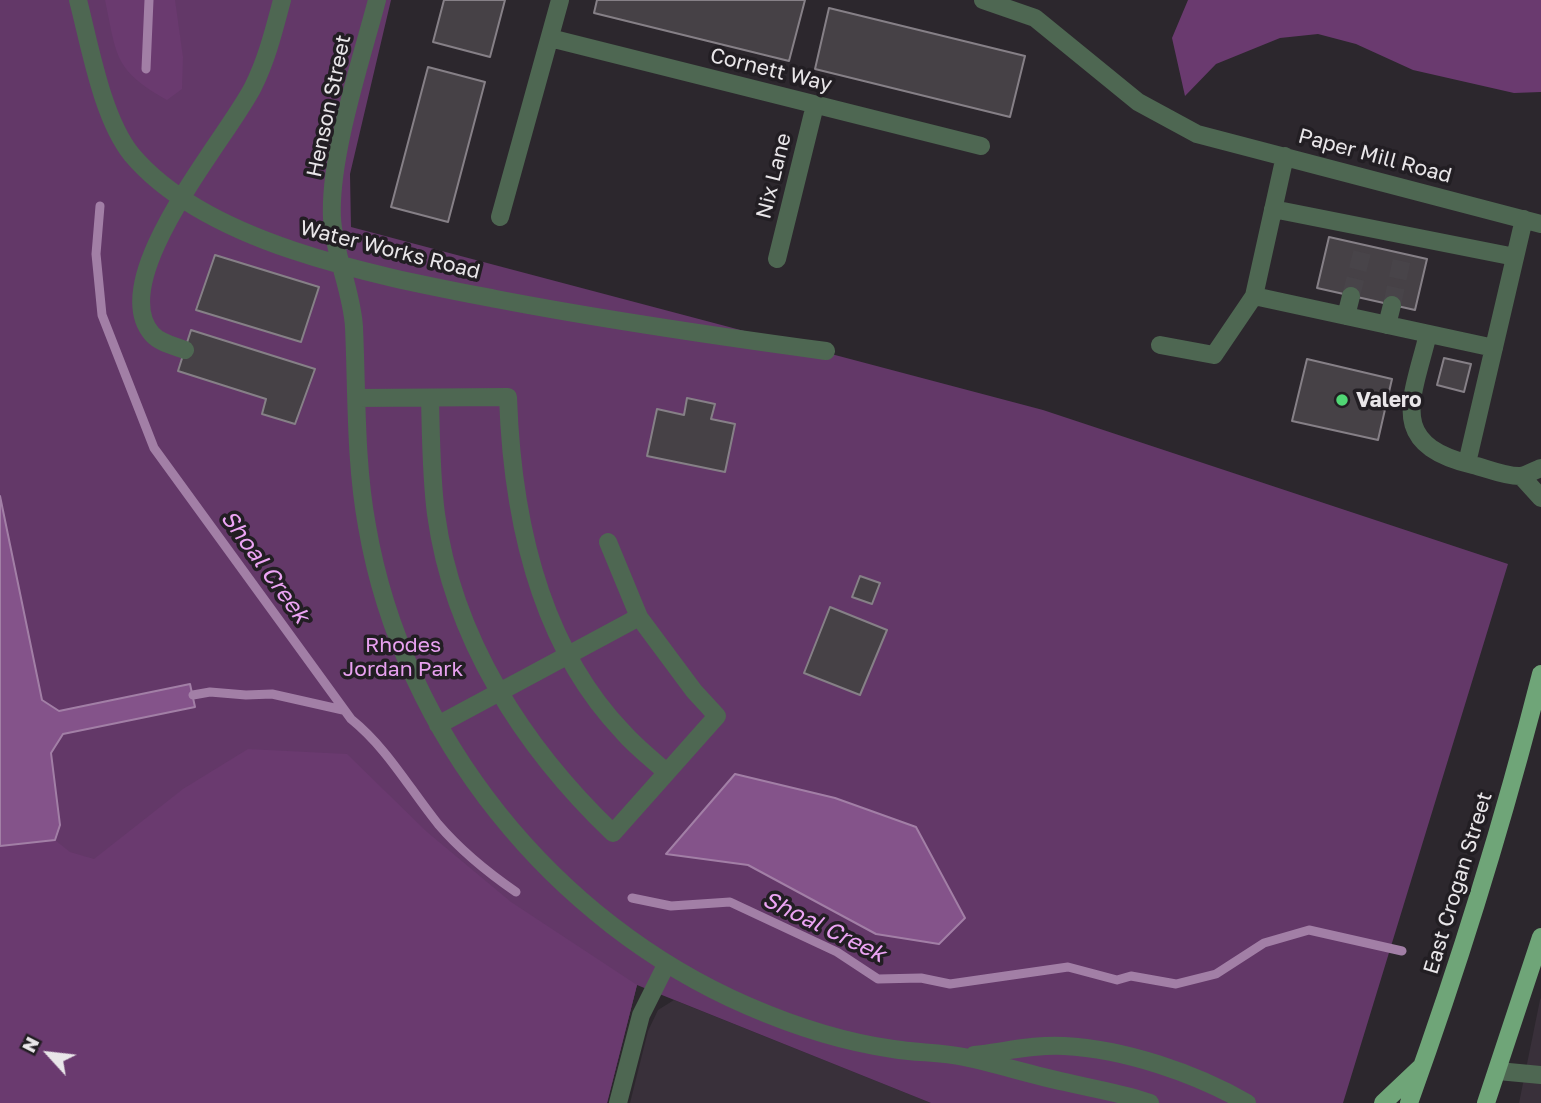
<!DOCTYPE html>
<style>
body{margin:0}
#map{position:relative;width:1541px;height:1103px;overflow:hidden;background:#2c272d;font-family:"Golos Text",sans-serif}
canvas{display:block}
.north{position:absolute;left:14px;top:1019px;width:70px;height:70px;-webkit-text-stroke:5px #221e23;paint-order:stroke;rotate:297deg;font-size:19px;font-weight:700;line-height:28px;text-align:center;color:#e9e6e9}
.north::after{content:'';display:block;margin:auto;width:24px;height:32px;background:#e9e6e9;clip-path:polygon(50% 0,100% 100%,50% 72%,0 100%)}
</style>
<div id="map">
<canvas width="1541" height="1103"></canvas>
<div class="north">N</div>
</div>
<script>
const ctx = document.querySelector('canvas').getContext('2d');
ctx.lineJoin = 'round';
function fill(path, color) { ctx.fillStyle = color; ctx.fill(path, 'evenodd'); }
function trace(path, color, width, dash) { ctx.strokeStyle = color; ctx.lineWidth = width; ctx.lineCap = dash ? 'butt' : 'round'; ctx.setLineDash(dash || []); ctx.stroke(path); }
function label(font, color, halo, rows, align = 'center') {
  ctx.font = font + ' "Golos Text",sans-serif'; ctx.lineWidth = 7; ctx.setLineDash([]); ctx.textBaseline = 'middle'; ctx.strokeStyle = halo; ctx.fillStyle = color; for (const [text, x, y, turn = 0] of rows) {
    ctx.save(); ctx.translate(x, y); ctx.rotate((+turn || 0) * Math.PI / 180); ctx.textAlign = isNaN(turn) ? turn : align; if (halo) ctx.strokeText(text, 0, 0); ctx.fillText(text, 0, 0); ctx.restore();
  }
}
const built = new Path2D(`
 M1541,998V1103H1519L1540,1000Z
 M674,1000L931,1103H630L648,1031L658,1010Z`);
const green = new Path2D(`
 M0,0H391L350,174L351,227L1043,410L1508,564L1343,1103H931L637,985L607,1103H0Z`);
const forest = new Path2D(`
 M105,0H175L183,57L182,89L167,100C114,70 117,57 105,0Z
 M1188,0H1541V92L1514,93L1413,70L1356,44L1318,34L1280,38L1216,64L1185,96L1172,38Z
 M248,749L347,754L427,832L511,902L637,985L607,1103H0V846L55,840L70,852L94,859L183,789Z`);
const water = new Path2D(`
 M0,496L42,700L59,711L190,684L195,707L63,734L51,753L60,825L55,840L0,846Z
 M735,774L835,798L916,827L965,918L939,944L876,934L748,865L666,854Z`);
const stream = new Path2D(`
 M146,69L149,0
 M100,206L96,254L102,315L154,448L351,719C387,748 409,788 438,824C461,851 487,872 516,892
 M193,695L210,692L246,695L272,694L343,710
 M632,898L671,906L730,902L837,952L878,979L921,978L950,984L1068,967L1117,980L1131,976L1176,984L1216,974L1264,943L1309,930L1402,951`);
const building = new Path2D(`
 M444,0H505L490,57L433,42Z
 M597,0H805L789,61L594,13Z
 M829,8L1025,56L1010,117L815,69Z
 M428,67L485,82L448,222L391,207Z
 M1329,237L1427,259L1415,310L1317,288Z
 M215,255L319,287L301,342L196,310Z
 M191,330L315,369L295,424L262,414L266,399L178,371Z
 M1444,358L1471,364L1464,392L1437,385Z
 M1307,359L1392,379L1378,440L1292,421Z
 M687,398L715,404L711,419L735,424L725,472L647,456L657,409L684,415Z
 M860,576L880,583L872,604L852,597Z
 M830,607L887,630L860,695L804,673Z`);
const minorTunnel = new Path2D(`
 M1351,296L1364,245
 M1392,305L1403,254`);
const minor = new Path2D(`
 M78,0C90,46 102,118 132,155C209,246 383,277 496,299C605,320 715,336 826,351
 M377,0C361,61 329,157 332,218C334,255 352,291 354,327C357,393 355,461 367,526C403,736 554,922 748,1006C794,1026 844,1042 893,1049C917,1053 941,1052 964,1057C998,1064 1031,1075 1065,1082C1093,1089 1123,1093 1150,1103
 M983,0L1035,18L1138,102L1197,134L1541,224
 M550,38L981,146
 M1273,209L1515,257
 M500,217L560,0
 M777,259L815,105
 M1254,296L1494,348
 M1346,316L1351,296
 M1387,325L1392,305
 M1428,334C1412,400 1386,444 1473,465C1486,468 1506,477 1521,476C1527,475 1535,470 1541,468
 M1160,345L1214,355L1254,296L1285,156
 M185,350C174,346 160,343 152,334C104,279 228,137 253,87C267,59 274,30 282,0
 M357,398L508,397C512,515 538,643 623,732C636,747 652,759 666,772
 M430,398C431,437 431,476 436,514C453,639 524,748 613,833L717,716L694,691L639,617L608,542
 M1467,463L1524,219
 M1521,476L1541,498
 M438,725L639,617
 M974,1055C1003,1052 1035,1044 1064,1046C1124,1049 1195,1073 1247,1103
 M1498,1071L1541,1075
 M618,1103L641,1015L666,965`);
const major = new Path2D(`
 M1383,1103L1420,1068
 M1409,1103C1460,962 1504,819 1541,674
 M1486,1103L1541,937`);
const markers = [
 [1342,400,7,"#50d674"]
];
const streetNames = [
 ["Cornett Way",771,70,14],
 ["Henson Street",329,106,-78],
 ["Paper Mill Road",1375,156,15],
 ["Nix Lane",774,176,-76],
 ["Water Works Road",390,250,14],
 ["East Crogan Street",1458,883,-73]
];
const poiNames = [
 ["Valero",1356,400]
];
const parkNames = [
 ["Rhodes",403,645],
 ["Jordan Park",403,669]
];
const waterNames = [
 ["Shoal Creek",265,567,54],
 ["Shoal Creek",824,927,26]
];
fill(built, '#39303a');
fill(green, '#633868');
fill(forest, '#6a3a6f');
fill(water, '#84538a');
trace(water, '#a27fa6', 2);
trace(stream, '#a27fa6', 9);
fill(building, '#464146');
trace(building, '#868087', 2);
trace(minorTunnel, '#484449', 18, [18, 9]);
trace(minor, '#4e6752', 18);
trace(major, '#6fa578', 18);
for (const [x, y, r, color] of markers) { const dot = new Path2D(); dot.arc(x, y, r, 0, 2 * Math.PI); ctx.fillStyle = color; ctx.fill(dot); trace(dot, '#221e23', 2.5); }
label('21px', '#e9e6e9', '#221e23', streetNames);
label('bold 21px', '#e9e6e9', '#221e23', poiNames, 'left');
label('21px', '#e8a1f0', '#221e23', parkNames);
label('italic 23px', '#eca4f4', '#221e23', waterNames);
</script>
